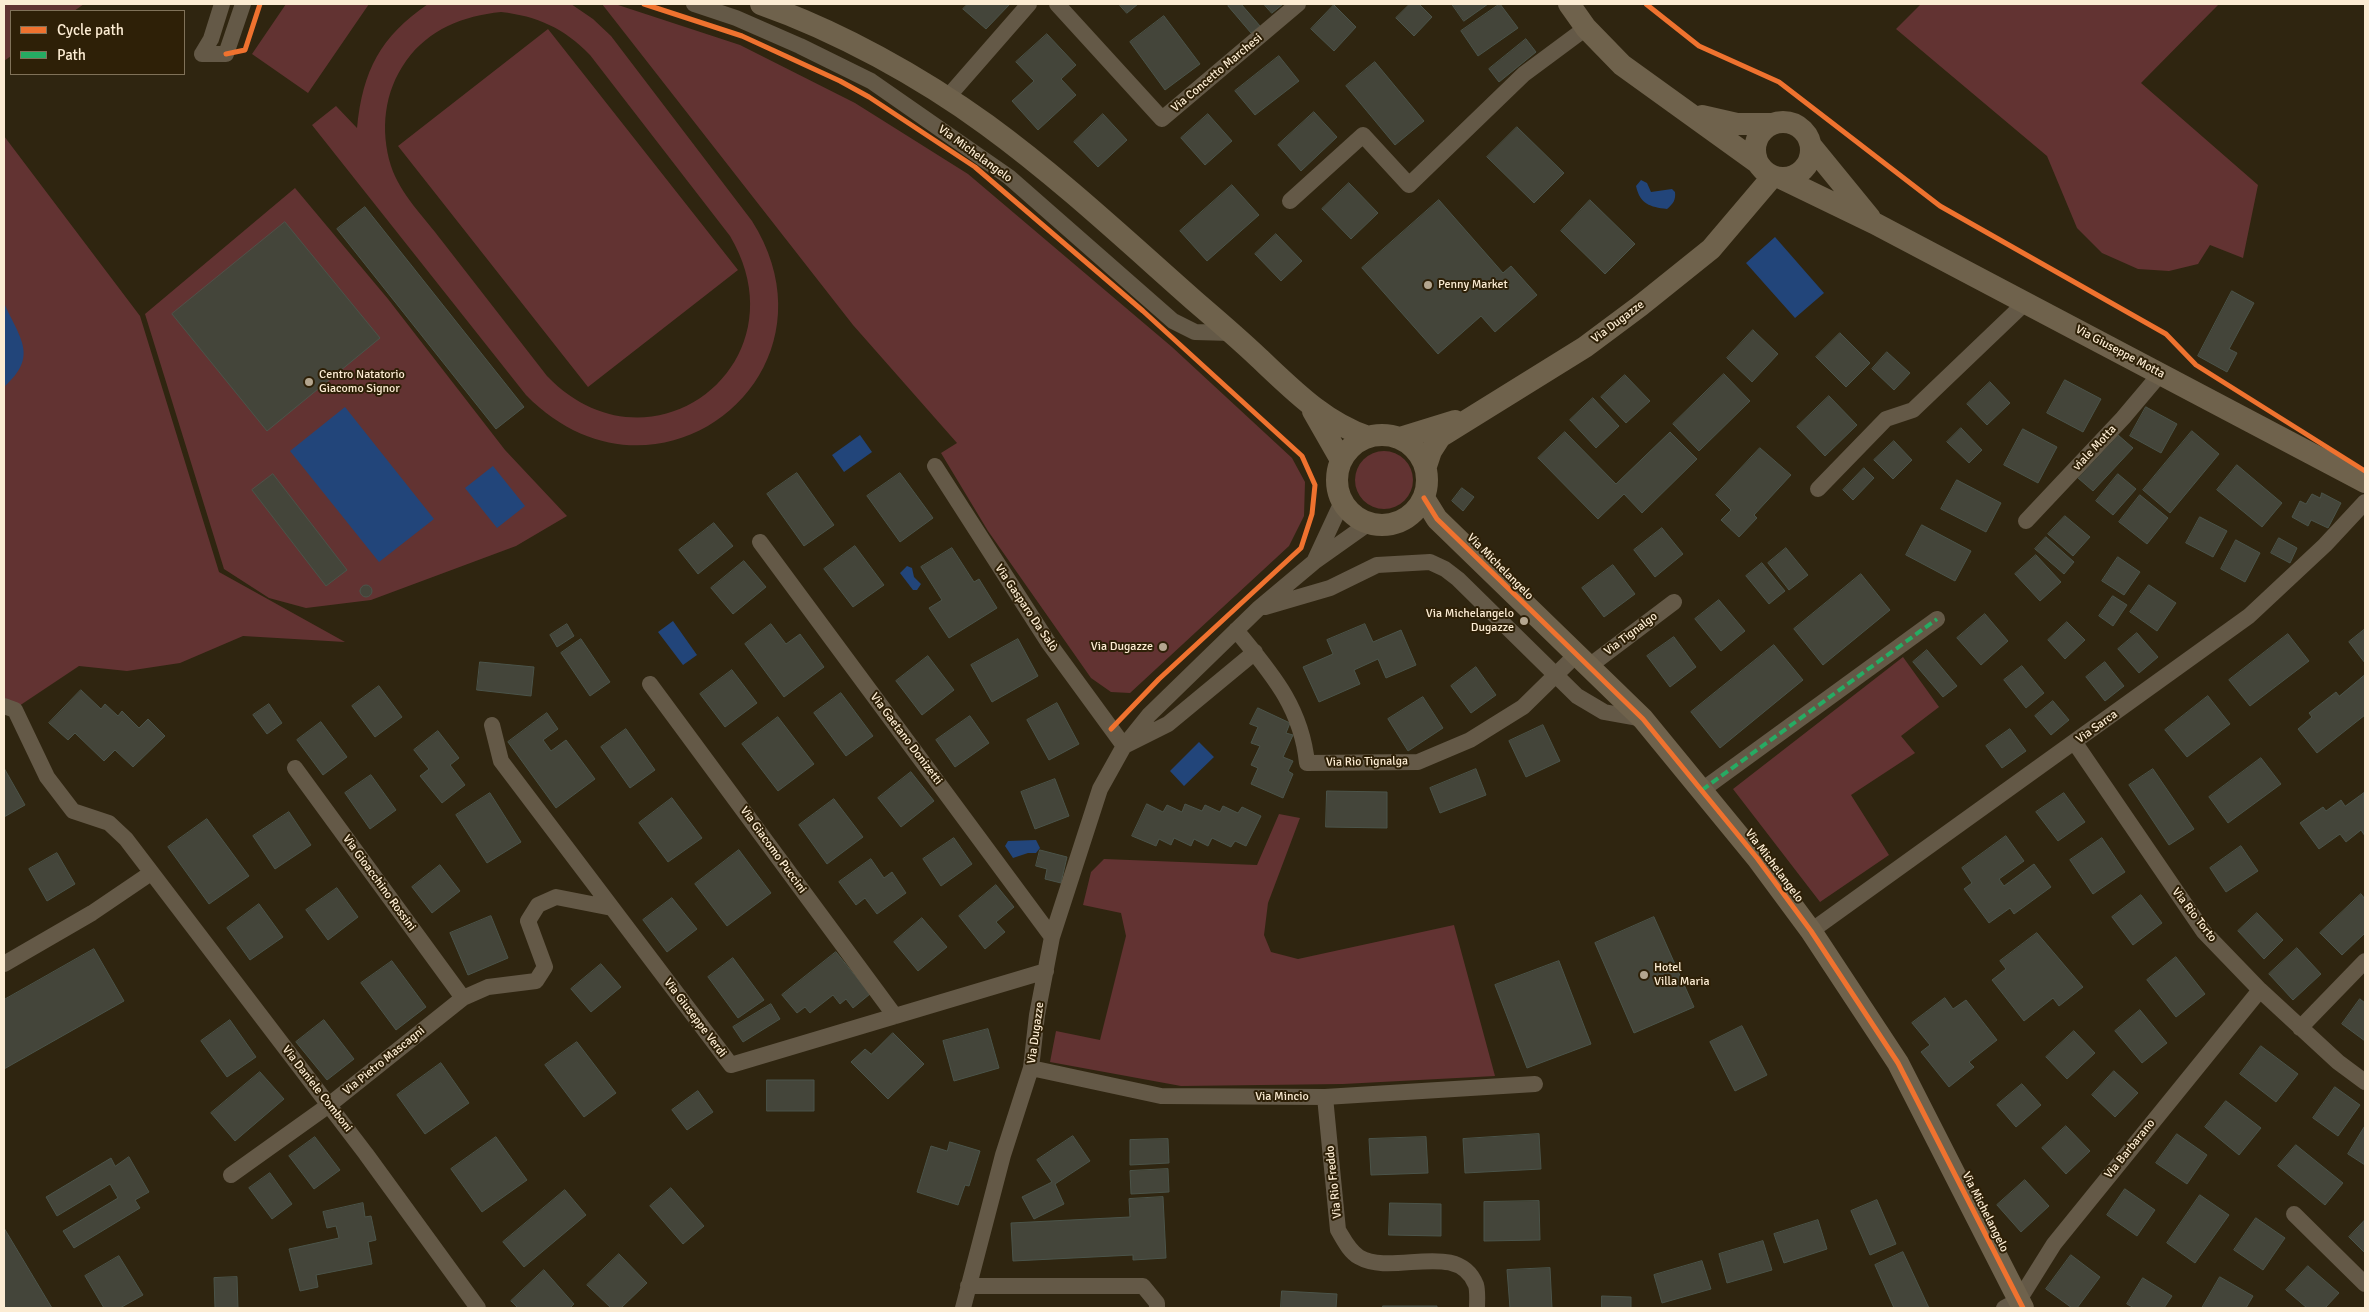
<!DOCTYPE html>
<meta charset="utf-8">
<style>
body{margin:0}
#map{position:relative;width:2369px;height:1312px;overflow:hidden;background:#2f2510;font-family:Signika,sans-serif}
canvas{display:block}
.frame{position:absolute;inset:0;border:5px solid #fcecd3;pointer-events:none}
.legend{position:absolute;left:10px;top:10px;width:175px;height:65px;box-sizing:border-box;background:#2e2007;border:1px solid #807259;margin:0;padding:6px 9px;list-style:none;font-size:15px;color:#fcecd3}
.legend li{display:flex;align-items:center;gap:10px;height:25px}
.legend b{width:25px;border:1px solid #807259}
</style>
<div id="map">
<canvas width="2369" height="1312"></canvas>
<div class="frame"></div>
<ul class="legend">
<li><b style="height:6px;background:#ef722f"></b>Cycle path</li>
<li><b style="height:6px;background:#26ab63"></b>Path</li>
</ul>
</div>
<script>
const ctx = document.querySelector('canvas').getContext('2d');
ctx.lineJoin = 'round';
function fill(path, color) { ctx.fillStyle = color; ctx.fill(path, 'evenodd'); }
function trace(path, color, width, dash) { ctx.strokeStyle = color; ctx.lineWidth = width; ctx.lineCap = dash ? 'butt' : 'round'; ctx.setLineDash(dash || []); ctx.stroke(path); }
function label(font, color, halo, rows, align = 'center') {
  ctx.font = font + ' Signika,sans-serif'; ctx.lineWidth = 4; ctx.setLineDash([]); ctx.textBaseline = 'middle'; ctx.strokeStyle = halo; ctx.fillStyle = color; for (const [text, x, y, turn = 0] of rows) {
    ctx.save(); ctx.translate(x, y); ctx.rotate((+turn || 0) * Math.PI / 180); ctx.textAlign = isNaN(turn) ? turn : align; if (halo) ctx.strokeText(text, 0, 0); ctx.fillText(text, 0, 0); ctx.restore();
  }
}
const green = new Path2D(`
 M4,4H84L74,11H11V56L4,61Z
 M286,4H369L308,93L252,54Z
 M428,4H571L593,19L611,36L752,221C849,375 655,527 526,395L312,125L336,106L357,128C363,70 380,37 428,4ZM501,12C537,16 564,28 590,55L730,236C806,364 650,483 547,376C512,331 477,286 442,241C425,218 400,194 391,166C380,130 384,92 406,61C429,29 463,16 501,12Z
 M602,4H615L740,45L855,103L968,174L1172,347L1292,458L1305,482L1304,516L1289,546L1130,693L1111,692L1091,678L988,531L941,453L957,443L853,325Z
 M1921,4H2219L2141,83L2258,185L2243,258L2210,245L2198,264L2169,271L2138,269L2102,253L2077,228L2047,156L1896,29Z
 M548,29L738,270L588,387L398,146Z
 M4,136L140,316L219,572L345,642L243,636L180,663L127,671L79,666L4,716Z
 M295,188L388,299L505,450L567,516L516,546L371,600L306,608L269,598L224,569L145,314Z
 M1355 480a29 29 0 1 1 58 0a29 29 0 1 1-58 0Z
 M1903,657L1939,707L1901,736L1915,753L1851,795L1889,855L1820,902L1733,789Z
 M1279,814L1300,818L1268,903L1264,935L1271,952L1298,959L1454,925L1495,1076L1343,1084L1181,1086L1050,1062L1056,1031L1100,1040L1126,936L1121,913L1083,905L1091,872L1104,859L1257,865Z`);
const water = new Path2D(`
 M1641,180L1647,183L1651,192L1672,189L1675,192C1676,200 1673,204 1667,209C1650,207 1640,204 1636,186Z
 M1775,237L1824,293L1795,318L1746,263Z
 M4,303C20,339 39,356 4,387Z
 M345,407L434,519L379,562L290,451Z
 M860,435L872,452L844,472L832,455Z
 M493,466L525,506L497,528L465,488Z
 M907,566L912,568L914,577L921,584L917,590H913L900,573Z
 M673,621L697,655L683,665L658,632Z
 M1199,742L1214,757L1184,786L1170,771Z
 M1036,840L1040,848L1036,853H1028L1013,858L1005,846L1008,841Z`);
const building = new Path2D(`
 M968,4H1010L986,29L963,9Z
 M1119,4H1138L1127,13Z
 M1231,4H1241L1260,26L1251,33L1228,6Z
 M1264,4H1283L1272,13Z
 M1410,4H1419L1432,17L1414,36L1396,18Z
 M1452,4H1488L1464,21Z
 M1500,4L1518,28L1478,56L1461,31Z
 M1334,5L1356,27L1334,51L1311,29Z
 M1164,16L1200,64L1165,90L1130,42Z
 M1047,34L1076,65L1061,79L1076,95L1038,130L1012,101L1034,81L1016,62Z
 M1526,39L1536,52L1499,82L1489,69Z
 M1279,56L1299,81L1255,115L1235,91Z
 M1375,62L1424,121L1395,145L1346,86Z
 M1314,112L1337,137L1301,171L1278,145Z
 M1103,114L1127,140L1098,167L1074,142Z
 M1208,114L1232,141L1205,165L1181,138Z
 M1517,127L1564,173L1534,203L1487,157Z
 M1349,183L1378,213L1351,239L1322,209Z
 M1232,185L1259,215L1207,261L1180,231Z
 M1439,200L1503,273L1511,266L1537,295L1495,332L1481,316L1438,354L1362,268Z
 M1590,200L1635,244L1605,274L1561,231Z
 M365,207L524,407L496,429L337,229Z
 M285,222L380,338L267,431L172,314Z
 M1276,234L1302,261L1281,281L1255,254Z
 M2232,291L2254,303L2229,349L2237,353L2227,372L2198,356Z
 M1753,330L1778,354L1752,382L1727,358Z
 M1840,333L1870,363L1846,387L1816,357Z
 M1887,352L1910,373L1894,390L1872,369Z
 M1724,374L1750,401L1699,451L1673,424Z
 M1625,375L1650,401L1626,423L1601,397Z
 M2065,380L2101,399L2083,432L2047,413Z
 M1990,382L2010,403L1987,425L1967,404Z
 M1829,396L1857,425L1825,456L1797,427Z
 M1593,398L1619,426L1596,448L1570,420Z
 M2146,407L2177,424L2161,453L2130,436Z
 M1961,428L1982,450L1969,463L1947,442Z
 M2023,429L2057,447L2038,483L2004,465Z
 M2192,431L2219,454L2170,513L2143,490Z
 M1565,432L1616,484L1670,432L1697,459L1642,513L1624,494L1598,519L1538,458Z
 M2118,435L2133,448L2093,491L2078,478Z
 M1894,441L1912,460L1893,479L1874,460Z
 M1760,448L1791,475L1754,515L1757,518L1739,537L1721,520L1731,510L1716,495Z
 M2237,465L2282,503L2262,527L2217,490Z
 M1864,468L1874,478L1853,500L1843,490Z
 M797,473L834,525L804,546L767,494Z
 M900,473L933,518L900,542L867,496Z
 M273,474L347,570L326,586L252,490Z
 M2118,474L2136,489L2113,515L2096,501Z
 M1957,480L2001,503L1986,532L1941,509Z
 M1462,488L1474,497L1463,511L1452,501Z
 M2322,493L2341,503L2328,528L2311,520L2308,526L2292,517L2300,501L2306,504L2312,494L2320,498Z
 M2140,495L2168,518L2147,544L2119,522Z
 M2065,516L2090,537L2073,556L2048,534Z
 M2200,517L2227,531L2213,557L2186,543Z
 M714,523L733,546L698,574L679,550Z
 M1922,525L1971,551L1955,581L1906,555Z
 M1662,528L1683,554L1655,577L1634,550Z
 M2046,537L2074,562L2064,574L2035,549Z
 M2279,538L2297,548L2290,563L2271,553Z
 M2236,540L2260,553L2245,582L2221,569Z
 M855,546L884,585L853,607L824,569Z
 M952,548L974,582L979,579L997,608L949,638L929,608L942,600L921,567Z
 M1786,548L1808,575L1789,590L1768,563Z
 M2036,555L2061,582L2040,601L2015,574Z
 M2118,557L2140,572L2124,595L2102,581Z
 M744,561L766,587L733,614L711,588Z
 M1762,563L1785,591L1769,604L1746,576Z
 M1613,565L1635,594L1604,617L1582,588Z
 M1861,574L1890,610L1823,665L1794,629Z
 M360 591a6 6 0 1 1 12 0a6 6 0 1 1-12 0Z
 M2149,585L2176,603L2157,631L2130,612Z
 M2113,596L2127,605L2113,626L2099,616Z
 M1719,600L1745,631L1721,651L1695,619Z
 M1985,614L2008,641L1981,665L1957,638Z
 M2067,622L2085,640L2065,659L2048,640Z
 M567,624L574,636L557,647L550,635Z
 M771,624L786,644L800,634L824,667L784,697L745,644Z
 M1365,624L1373,642L1401,630L1416,665L1386,678L1378,659L1354,670L1360,684L1319,702L1303,667L1333,654L1327,640Z
 M2365,629V663L2349,642Z
 M2137,633L2158,657L2139,673L2118,649Z
 M2288,634L2309,661L2250,706L2229,680Z
 M1674,637L1696,667L1670,687L1647,656Z
 M581,639L610,682L590,696L561,653Z
 M1018,639L1038,676L992,702L971,665Z
 M1774,645L1803,680L1720,748L1691,712Z
 M1927,650L1957,686L1943,697L1913,662Z
 M928,656L954,690L922,715L896,681Z
 M480,662L534,667L531,696L477,690Z
 M2105,662L2124,686L2105,701L2086,677Z
 M2022,666L2044,693L2026,708L2004,680Z
 M1476,667L1496,695L1471,713L1451,686Z
 M732,670L757,703L725,727L700,694Z
 M2365,675V715L2317,753L2298,729L2312,717L2309,713L2336,692L2339,696Z
 M379,686L402,717L375,737L352,706Z
 M81,690L101,709L105,704L118,716L122,711L139,728L148,719L165,736L133,767L115,750L104,761L75,733L68,740L49,723Z
 M841,693L873,736L846,756L814,713Z
 M2208,696L2230,724L2187,757L2165,730Z
 M1423,697L1443,728L1408,751L1388,719Z
 M2053,701L2069,720L2051,735L2035,716Z
 M1057,703L1079,744L1049,760L1027,720Z
 M269,704L282,723L267,734L253,715Z
 M1258,708L1290,723L1286,733L1293,735L1283,757L1293,761L1288,771L1293,774L1283,798L1251,784L1258,768L1251,765L1260,746L1251,743L1258,727L1250,724Z
 M547,713L558,729L543,740L551,751L566,740L595,779L556,808L508,742Z
 M970,716L989,743L955,767L936,740Z
 M778,717L814,764L778,791L742,744Z
 M321,722L347,757L323,775L297,740Z
 M1543,725L1560,761L1526,777L1509,741Z
 M626,729L655,770L630,788L601,747Z
 M2010,729L2026,751L2002,768L1986,746Z
 M438,731L459,758L450,765L465,785L442,803L420,776L429,769L414,750Z
 M2261,758L2281,784L2228,823L2209,797Z
 M4,768L25,805L4,817Z
 M1476,769L1486,795L1440,813L1430,788Z
 M2153,769L2194,829L2169,845L2129,785Z
 M911,772L934,801L901,827L878,798Z
 M371,775L396,810L370,829L345,793Z
 M1055,779L1069,816L1035,829L1021,792Z
 M1327,791L1387,792V828L1326,827Z
 M490,793L521,842L487,863L456,815Z
 M2064,793L2085,822L2058,841L2036,812Z
 M2364,793L2365,836L2361,830L2346,842L2340,834L2319,849L2300,823L2323,807L2326,811L2341,800L2345,806Z
 M672,798L702,838L668,862L639,823Z
 M834,799L863,837L827,864L799,825Z
 M1147,804L1163,812L1167,805L1182,812L1185,804L1202,811L1205,805L1220,812L1223,806L1238,813L1242,807L1261,816L1246,846L1235,841L1231,847L1212,838L1208,846L1194,839L1191,846L1174,838L1171,845L1159,839L1156,846L1132,836Z
 M289,812L311,845L275,869L253,836Z
 M207,819L249,876L209,904L168,847Z
 M2006,836L2024,861L1999,879L2004,886L2034,864L2051,887L2014,914L2010,908L1989,923L1964,889L1972,883L1962,868Z
 M954,838L972,864L941,886L923,859Z
 M2102,838L2125,872L2093,894L2070,860Z
 M2241,846L2258,871L2226,892L2210,868Z
 M739,850L771,893L727,926L695,884Z
 M1040,850L1067,857L1061,883L1045,879L1047,869L1036,866Z
 M57,853L75,884L47,901L29,869Z
 M871,859L884,878L892,872L906,893L877,914L865,898L856,905L839,882Z
 M440,865L460,891L432,913L412,887Z
 M996,885L1014,907L996,922L1005,932L985,949L959,916Z
 M337,888L358,917L328,940L306,910Z
 M2361,894L2365,899V933L2342,955L2320,933Z
 M2141,895L2162,923L2133,945L2112,917Z
 M672,898L697,929L667,952L643,920Z
 M259,904L283,937L250,960L227,928Z
 M2257,913L2283,940L2264,959L2238,931Z
 M491,916L508,958L468,975L450,933Z
 M1654,917L1694,1007L1634,1033L1595,943Z
 M922,918L947,947L918,971L894,942Z
 M2037,933L2083,987L2059,1006L2053,998L2024,1021L1992,980L2006,969L2000,961Z
 M2297,948L2321,974L2293,1000L2269,974Z
 M94,949L124,1001L4,1069V1000Z
 M836,952L870,994L853,1008L846,999L840,1004L833,995L810,1013L805,1007L797,1013L782,995Z
 M2176,957L2205,994L2176,1017L2147,980Z
 M733,958L764,1000L738,1018L708,977Z
 M392,961L426,1007L396,1030L361,983Z
 M1559,961L1591,1044L1527,1068L1495,985Z
 M601,964L621,987L591,1012L571,989Z
 M1945,998L1953,1009L1966,1000L1997,1040L1969,1062L1974,1067L1949,1087L1921,1052L1930,1045L1912,1023Z
 M2360,999L2365,1003V1041L2342,1024Z
 M771,1004L780,1019L743,1042L733,1027Z
 M2140,1010L2167,1043L2142,1063L2115,1031Z
 M230,1020L256,1057L227,1077L201,1041Z
 M324,1020L354,1059L327,1080L296,1042Z
 M1742,1026L1767,1075L1735,1091L1710,1042Z
 M988,1029L999,1068L954,1081L943,1041Z
 M2074,1031L2095,1053L2067,1079L2046,1057Z
 M893,1033L924,1064L888,1099L851,1062L865,1049L871,1054Z
 M577,1042L616,1093L584,1117L545,1065Z
 M2261,1046L2298,1074L2276,1102L2240,1074Z
 M441,1063L469,1103L425,1134L397,1095Z
 M2114,1071L2138,1093L2115,1117L2092,1095Z
 M260,1072L284,1099L235,1141L211,1113Z
 M767,1080H814V1111H767Z
 M2022,1084L2041,1105L2016,1127L1997,1105Z
 M2335,1087L2360,1105L2338,1136L2313,1118Z
 M698,1091L713,1112L687,1130L672,1110Z
 M2226,1101L2261,1128L2239,1155L2205,1127Z
 M2066,1126L2090,1151L2066,1174L2042,1148Z
 M2365,1126V1165L2348,1154Z
 M1539,1134L1541,1169L1465,1173L1463,1139Z
 M2177,1134L2207,1155L2187,1184L2156,1163Z
 M1073,1136L1090,1161L1055,1184L1064,1204L1034,1219L1022,1197L1052,1182L1037,1160Z
 M315,1137L340,1170L314,1189L289,1156Z
 M496,1137L527,1180L482,1212L451,1169Z
 M1426,1137L1428,1173L1371,1175L1369,1139Z
 M1168,1139L1169,1163L1130,1165V1140Z
 M950,1142L980,1151L969,1186L965,1185L958,1205L917,1192L931,1146L947,1151Z
 M2296,1145L2343,1183L2325,1205L2278,1166Z
 M129,1157L149,1192L135,1200L140,1208L74,1248L63,1231L118,1198L110,1184L57,1216L46,1197L111,1158L115,1166Z
 M1168,1169L1169,1192L1131,1194L1130,1171Z
 M270,1173L292,1204L272,1219L249,1188Z
 M2025,1180L2049,1206L2021,1232L1997,1205Z
 M671,1188L704,1226L683,1244L650,1206Z
 M2125,1189L2155,1210L2137,1236L2107,1215Z
 M565,1190L586,1215L524,1267L503,1242Z
 M2200,1195L2229,1215L2195,1263L2167,1243Z
 M1163,1197L1166,1258L1133,1260V1255L1013,1261L1011,1223L1130,1217L1129,1199Z
 M1877,1200L1896,1244L1870,1255L1851,1211Z
 M1539,1201L1540,1240L1484,1241V1202Z
 M363,1203L365,1217L371,1216L376,1240L368,1242L372,1264L316,1275L318,1287L300,1291L289,1249L339,1238L336,1226L327,1228L323,1212Z
 M1390,1203L1441,1204V1236L1389,1235Z
 M2256,1218L2285,1238L2263,1270L2234,1250Z
 M1818,1220L1827,1249L1784,1263L1774,1234Z
 M2365,1220V1253L2349,1237Z
 M4,1228L52,1308H4Z
 M1763,1241L1772,1270L1727,1283L1719,1254Z
 M1903,1252L1929,1308H1894L1875,1265Z
 M619,1254L647,1283L621,1308H611L587,1285Z
 M2071,1255L2100,1277L2077,1308H2072L2046,1289Z
 M119,1256L143,1295L120,1308H104L85,1276Z
 M1702,1261L1711,1289L1662,1303L1654,1275Z
 M2308,1266L2339,1293L2325,1308H2307L2286,1290Z
 M1550,1268L1552,1308H1510L1507,1270Z
 M544,1270L574,1304L570,1308H518L511,1301Z
 M237,1277L238,1308H215L214,1278Z
 M2220,1277L2253,1296L2246,1308H2202Z
 M2143,1278L2172,1296L2164,1308H2134L2127,1304Z
 M1282,1291L1337,1294L1336,1308H1281Z
 M1602,1296L1631,1297V1308H1602Z
 M1383,1306H1437V1308H1383Z`);
const street = new Path2D(`
 M694,4L736,18L800,46L871,81L1009,177L1173,321L1195,332L1232,333
 M1057,4L1162,119L1298,4
 M202,54H226L243,4
 M202,54L211,39L222,4
 M946,99L1029,4
 M1290,201L1363,135L1409,185L1524,74L1586,28
 M935,466L1048,642L1124,746L1168,724L1255,652
 M1818,489L1886,419L1913,410L2026,302
 M2026,521L2123,418L2161,373
 M760,542L1052,937
 M1315,560L1342,502
 M1265,607L1330,588L1377,565L1430,562L1445,569L1458,579L1577,696L1604,712L1643,719
 M1236,630C1271,673 1301,706 1307,763L1418,762L1470,740L1523,707L1576,655
 M1588,667L1674,602
 M650,684L895,1016
 M4,706L15,710L47,777L73,811L109,823L126,839L366,1154L478,1308
 M492,725L501,761L731,1065L1046,971
 M2075,743L2204,932L2260,990L2338,1062L2365,1082
 M295,768L463,998
 M1702,790L1937,619
 M1811,931L2249,616L2325,545L2365,502
 M4,964L92,913L151,873
 M2300,1028L2365,961
 M1031,1068L1161,1096L1325,1097L1535,1084
 M1325,1097L1338,1230C1344,1240 1349,1251 1359,1257C1393,1277 1458,1239 1476,1285C1478,1292 1477,1301 1477,1308
 M231,1175L329,1105L463,998L488,987L536,981L545,967L528,921L538,905L556,897L612,908
 M2294,1214L2365,1284
 M968,1286H1143L1157,1303V1308
 M963,1308L1003,1155L1031,1068L1037,1015L1052,937L1100,789L1124,746L1149,715L1258,609L1314,562L1369,523
 M2004,1308L2019,1300L2054,1244L2260,990`);
const secondary = new Path2D(`
 M761,4C838,31 921,77 987,125C1061,179 1129,243 1197,303C1218,321 1239,339 1259,358C1293,390 1324,422 1368,437
 M1569,4L1586,28L1622,65L1758,163
 M1702,116L1737,124H1771
 M1755 150a28 28 0 1 1 56 0a28 28 0 1 1-56 0Z
 M1812,147L1870,218
 M1781,178L1874,223L2365,482
 M1313,411L1341,460
 M1337 480a45 45 0 1 1 90 0a45 45 0 1 1-90 0Z
 M1400,438L1455,421
 M1426,466L1431,451L1440,437L1585,347L1640,306L1711,249L1773,176
 M1424,498L1437,519L1643,719L1757,858L1811,931L1898,1063L2023,1308`);
const quiet = new Path2D(`
 M1702,790L1937,619`);
const cycleway = new Path2D(`
 M644,4L742,36L840,81L869,97L975,167L1143,311L1302,456L1315,485L1312,514L1301,548L1159,679L1111,729
 M1646,4L1699,46L1779,82L1940,206L2166,334L2196,365L2365,471
 M226,54L245,50L260,4
 M1424,498L1437,519L1643,719L1757,858L1811,931L1898,1063L2023,1308`);
const markers = [
 [1428,285,5,"#b4a68f"],
 [309,382,5,"#b4a68f"],
 [1524,621,5,"#b4a68f"],
 [1163,647,5,"#b4a68f"],
 [1644,975,5,"#b4a68f"]
];
const streetNames = [
 ["Via Concetto Marchesi",1217,73,-40],
 ["Via Michelangelo",975,154,36],
 ["Via Dugazze",1618,322,-37],
 ["Via Giuseppe Motta",2120,352,28],
 ["viale Motta",2095,448,-47],
 ["Via Michelangelo",1500,567,45],
 ["Via Gasparo Da Salò",1026,608,56],
 ["Via Tignalgo",1631,634,-37],
 ["Via Sarca",2097,727,-36],
 ["Via Gaetano Donizetti",906,739,53],
 ["Via Rio Tignalga",1367,762,-1],
 ["Via Giacomo Puccini",773,850,54],
 ["Via Michelangelo",1774,866,53],
 ["Via Gioacchino Rossini",379,883,54],
 ["Via Rio Torto",2194,915,52],
 ["Via Giuseppe Verdi",695,1018,53],
 ["Via Dugazze",1036,1033,-82],
 ["Via Pietro Mascagni",384,1061,-39],
 ["Via Daniele Comboni",317,1089,52],
 ["Via Mincio",1282,1097],
 ["Via Barbarano",2130,1149,-51],
 ["Via Rio Freddo",1334,1182,-96],
 ["Via Michelangelo",1985,1212,63]
];
const poiNames = [
 ["Penny Market",1438,285],
 ["Centro Natatorio",319,375],
 ["Giacomo Signor",319,389],
 ["Via Michelangelo",1514,614,"right"],
 ["Dugazze",1514,628,"right"],
 ["Via Dugazze",1153,647,"right"],
 ["Hotel",1654,968],
 ["Villa Maria",1654,982]
];
fill(green, '#623332');
fill(water, '#22457a');
fill(building, '#44453a');
trace(building, '#4b544a', 1);
trace(street, '#645947', 16);
trace(secondary, '#6f624c', 22);
trace(quiet, '#26ab63', 4, [8, 4]);
trace(cycleway, '#ef722f', 5);
for (const [x, y, r, color] of markers) { const dot = new Path2D(); dot.arc(x, y, r, 0, 2 * Math.PI); ctx.fillStyle = color; ctx.fill(dot); trace(dot, '#2e2007', 2); }
label('12px', '#fcecd3', '#2e2007', streetNames);
label('12px', '#fcecd3', '#2e2007', poiNames, 'left');
</script>
